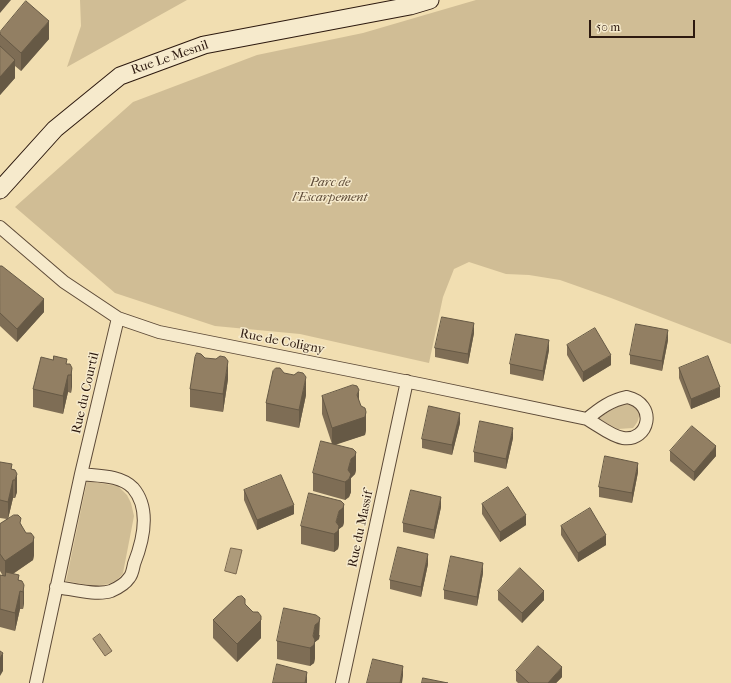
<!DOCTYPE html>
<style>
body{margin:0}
#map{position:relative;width:731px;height:683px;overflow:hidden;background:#f1deb1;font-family:"IM FELL French Canon",serif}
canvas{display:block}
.scale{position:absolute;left:589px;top:20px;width:106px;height:18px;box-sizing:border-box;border:2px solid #2c190f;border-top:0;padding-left:5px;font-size:12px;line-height:14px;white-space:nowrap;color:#2c190f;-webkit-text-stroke:3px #f6eacc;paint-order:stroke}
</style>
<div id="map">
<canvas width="731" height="683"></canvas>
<div class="scale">50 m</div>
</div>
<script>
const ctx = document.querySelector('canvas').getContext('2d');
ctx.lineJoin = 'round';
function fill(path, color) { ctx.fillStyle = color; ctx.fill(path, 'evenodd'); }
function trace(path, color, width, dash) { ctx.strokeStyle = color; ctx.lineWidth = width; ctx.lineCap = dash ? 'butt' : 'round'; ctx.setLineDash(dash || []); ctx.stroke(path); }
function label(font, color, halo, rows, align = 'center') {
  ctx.font = font + ' "IM FELL French Canon",serif'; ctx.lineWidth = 3; ctx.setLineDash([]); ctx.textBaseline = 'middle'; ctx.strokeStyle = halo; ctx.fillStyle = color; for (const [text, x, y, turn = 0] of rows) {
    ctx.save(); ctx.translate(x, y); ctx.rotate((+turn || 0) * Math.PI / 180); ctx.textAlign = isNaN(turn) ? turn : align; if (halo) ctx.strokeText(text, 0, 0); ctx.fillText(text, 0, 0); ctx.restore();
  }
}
const green = new Path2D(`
 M80,0H187L67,67L81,26Z
 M476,0H731V344L611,298L560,280L529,275L506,274L469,262L454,269L443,297L429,363L300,334L215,326L115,293L15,207L133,102L257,55L363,33Z
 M623,404C640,405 644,416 633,428L618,429L597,418Z
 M87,481L118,486L127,495L131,503L134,516L123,573C110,592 85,584 66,581Z`);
const water = new Path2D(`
 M231,548L242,550L236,574L225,571Z
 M100,634L112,651L105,656L93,639Z`);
const street = new Path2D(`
 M0,227L64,282L118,318L159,332L424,385L587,419
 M627,397C658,404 649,442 623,438C611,436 598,425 587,419C599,409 611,400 627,397Z
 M56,587C72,589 97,596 111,591C118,588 125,584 129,578C132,575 133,569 134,564C143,541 151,509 133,488C121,475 98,476 81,474
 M36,683L81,474L118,318
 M342,683L407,381`);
const secondary = new Path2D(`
 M0,190L55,129L120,76L204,45L410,6L430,0`);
const wall = new Path2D(`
 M0,32L49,39L21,71L15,66V78L0,95Z
 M0,266L44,312L17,342L0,326Z
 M474,333L468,364L435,357V348Z
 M668,340L662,371L630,364V355Z
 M567,345L611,365L583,382L567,355Z
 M549,350L543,381L510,374V364Z
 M205,358L228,379L223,412L190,407V389Z
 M67,364H70L72,386L71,393L68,392L63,414L33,407V389Z
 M679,368L720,397L691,409L679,378Z
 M284,373L306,395L299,428L266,421V403Z
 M322,396L359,401L366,430L365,435L336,444L356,470L355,474L351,478V492L349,497L345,500L313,491V473L332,444L322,414Z
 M460,423L452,455L422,448V439Z
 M513,438L506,469L474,462V452Z
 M670,451L716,456L694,481L670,461Z
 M0,462L12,469L15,470L17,492L15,498H13L8,519L21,524L34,555L33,560L13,574L19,580L22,581L24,603L23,609H20L15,631L0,627V575L3,576L0,571V524L7,519L0,518Z
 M638,472L632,503L599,497V487Z
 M244,490L294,514L257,530L244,500Z
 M482,504L526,525L500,542L482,514Z
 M441,507L434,539L403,532V523Z
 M344,522L343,526L339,529V544L338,549L334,552L301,544V526Z
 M561,526L606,545L578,562L561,535Z
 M428,564L421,597L390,589V580Z
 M483,573L477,606L444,599V590Z
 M498,591L544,600L522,623L498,600Z
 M245,604L261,638L237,662L213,638V620Z
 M320,635L319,639L315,642V658L314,663L310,666L277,659V641Z
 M516,671L562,677L556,683H518L516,681Z`);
const shadedWall = new Path2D(`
 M0,0H11L0,13Z
 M49,21V39L21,71V53Z
 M15,60V78L0,95V77Z
 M44,299V312L17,342V329Z
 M474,323V333L468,364V354Z
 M668,330V340L662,371V361Z
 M549,340V350L543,381V371Z
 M611,355V365L583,382V372Z
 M228,361V379L223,412V394Z
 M72,368V386L71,393V375Z
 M68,375V392L63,414V396Z
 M306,377V395L299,428V410Z
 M720,387V397L691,409V399Z
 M359,390V408L357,395Z
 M366,412V430L365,435L332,446V428Z
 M460,413V423L452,455V445Z
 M513,428V438L506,469V459Z
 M716,446V456L694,481V472Z
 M356,452V470L355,474L351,478V492L349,497L345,500V482L351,459Z
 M638,463V472L632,503V493Z
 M17,474V492L15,498V480Z
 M13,480V498L8,519V502Z
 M441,497V507L434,539V530Z
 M344,504V522L343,526L339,529V544L338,549L334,552V534L336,522L339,511Z
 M294,505V514L257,530V520Z
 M526,515V525L500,542V532Z
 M606,535V545L578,562V553Z
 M34,537V555L33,560L5,579V561Z
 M428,554V564L421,597V587Z
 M483,563V573L477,606V597Z
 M24,585V603L23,609V592Z
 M20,591V609L15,631V613Z
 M544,591V600L522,623V613Z
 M320,618L319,639L315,642V658L314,663L310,666V648L313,636L315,625Z
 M261,620V638L237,662V644Z
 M3,653V671L0,676V658Z
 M403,666V676L402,683H400Z
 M562,667V677L556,683H548Z
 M307,672V683H305Z`);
const building = new Path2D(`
 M26,1L49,21L21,53L0,34V32Z
 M0,46L15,60L0,77Z
 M0,266H2L44,299L17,329L0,313Z
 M442,317L474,323L468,354L435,348Z
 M636,324L668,330L662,361L630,355Z
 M595,328L611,355L583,372L567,345Z
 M516,334L549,340L543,371L510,364Z
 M197,353L201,354L205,358L216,359L220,356L225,357L228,361L223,394L190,389L195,357Z
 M54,356L67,359L66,364H70L72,368L71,375H68L63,396L33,389L41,357L53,360Z
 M708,356L720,387L691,399L679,368Z
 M276,368H280L284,373L294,375L298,372L303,373L306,377L299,410L266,403L273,371Z
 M353,385L357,386L359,390L357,395L361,406L365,408L366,412L365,417L332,428L322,396Z
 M429,406L460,413L452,445L422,439Z
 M480,421L513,428L506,459L474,452Z
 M692,426L716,446L694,472L670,451Z
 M321,441L353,449L356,452L355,456L351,459L348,470L351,474L349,479L345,482L313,473Z
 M605,456L638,463L632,493L599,487Z
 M0,462L12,464L11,469L15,470L17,474L15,480H13L8,502L0,500Z
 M281,475L294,505L257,520L244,490Z
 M508,487L526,515L500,532L482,504Z
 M411,490L441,497L434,530L403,523Z
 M309,493L341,501L344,504L343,508L339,511L336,522L339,526L338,531L334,534L301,526Z
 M590,508L606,535L578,553L561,526Z
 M14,515H18L21,518L20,523L26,533H31L34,537L33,542L5,561L0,554V524Z
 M398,547L428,554L421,587L390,580Z
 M451,556L483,563L477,597L444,590Z
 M520,568L544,591L522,613L498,591Z
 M6,572L19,575L18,580L22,581L24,585L23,592L20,591L15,613L0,609V575L5,576Z
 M242,596L245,599V604L253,612H258L261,616V620L237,644L213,620L237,597Z
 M284,608L316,615L320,618L319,622L315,625L313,636L315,640L314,645L310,648L277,641Z
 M538,646L562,667L548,683H529L516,671Z
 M0,651L3,653L0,658Z
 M373,659L403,666L400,683H367Z
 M277,664L307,672L305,683H273Z
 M423,678L448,683H422Z`);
const streetNames = [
 ["Rue Le Mesnil",170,58,-19],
 ["Rue de Coligny",282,342,11],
 ["Rue du Courtil",86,393,-77],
 ["Rue du Massif",361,529,-78]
];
const parkNames = [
 ["Parc de",330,183],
 ["l'Escarpement",330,198]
];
fill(green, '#d0bd95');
fill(water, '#ae9b7a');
trace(water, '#7a674f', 1);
trace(street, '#5d4a38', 14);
trace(secondary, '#2c190f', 19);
trace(street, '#f6eacc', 12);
trace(secondary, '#f6eacc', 17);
fill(wall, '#7e6d55');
fill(shadedWall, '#665945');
fill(building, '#927f63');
trace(building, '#665945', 1);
label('13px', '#2c190f', '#f6eacc', streetNames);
label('italic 13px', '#5d4a37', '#f6eacc', parkNames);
</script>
